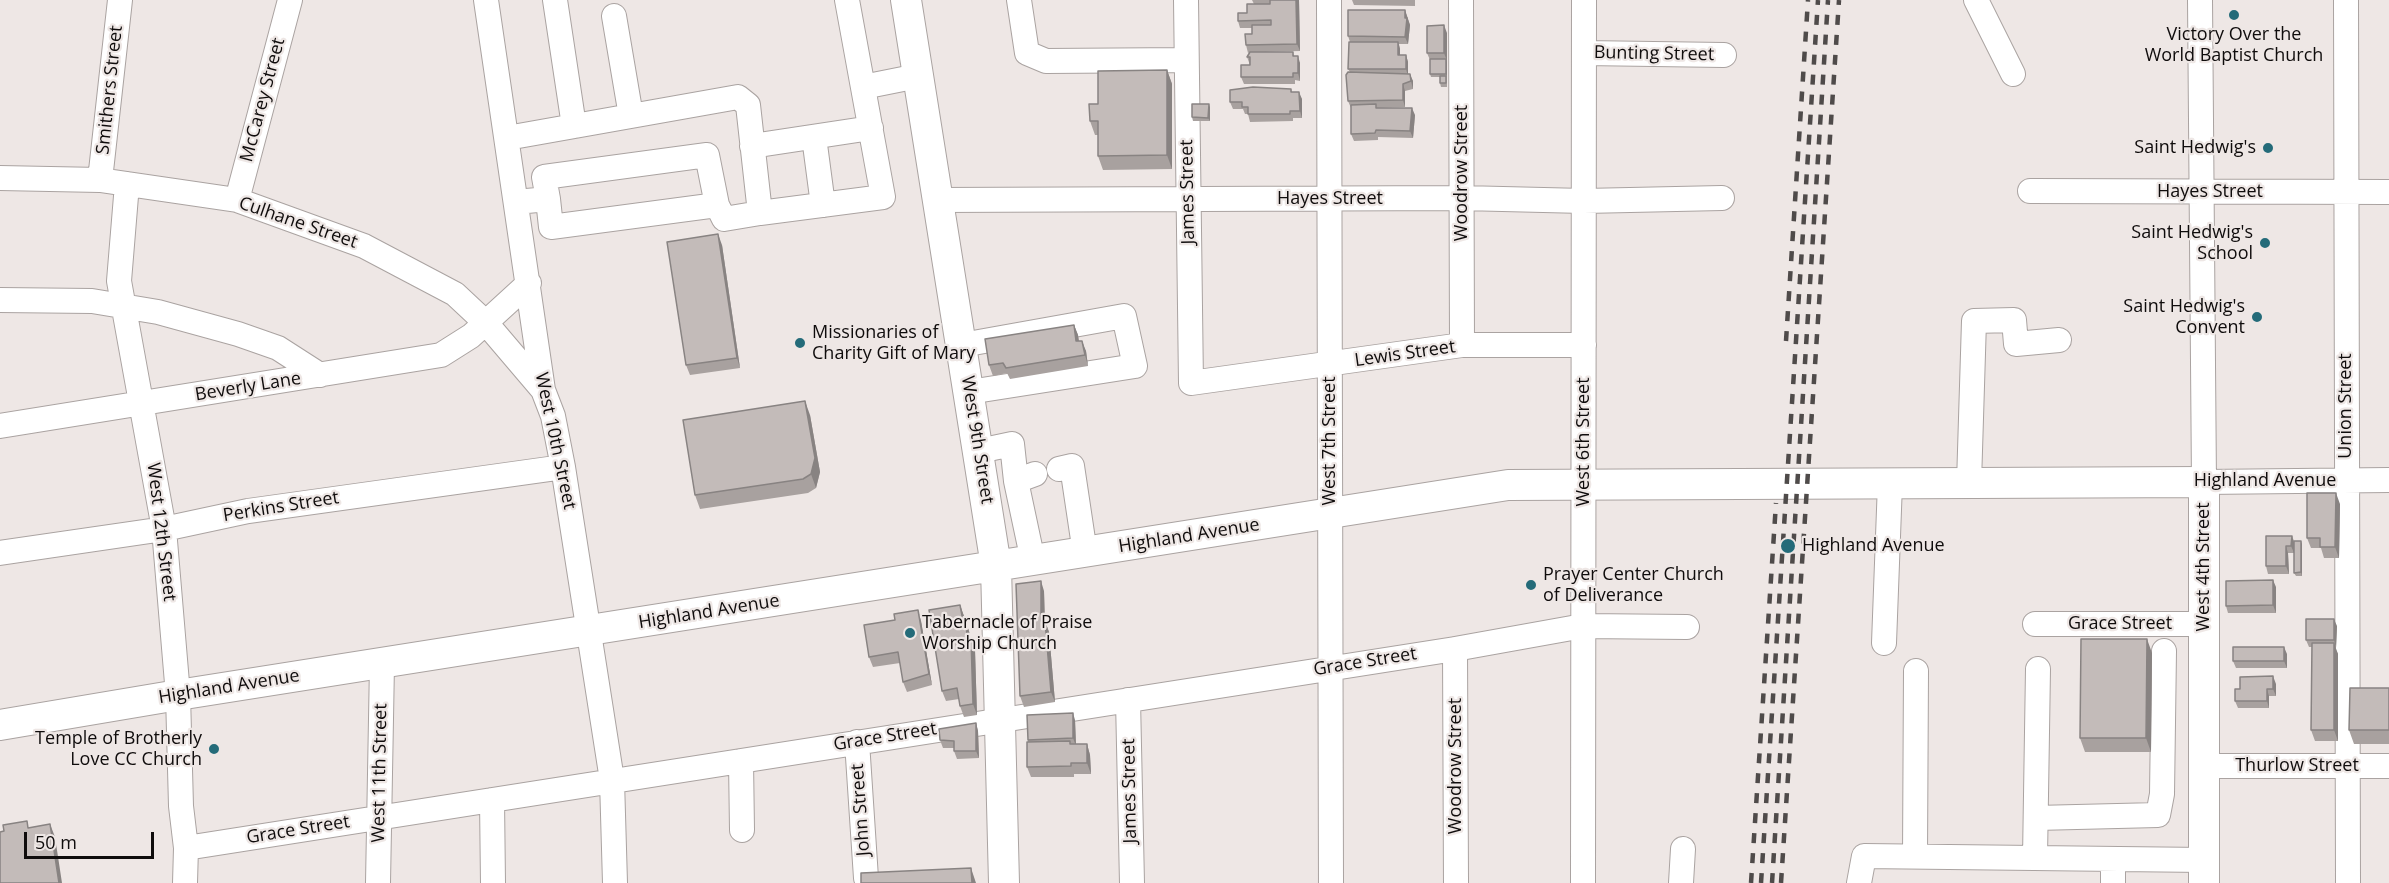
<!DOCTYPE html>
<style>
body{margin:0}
#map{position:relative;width:2389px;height:883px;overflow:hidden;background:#eee7e5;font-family:"Open Sans",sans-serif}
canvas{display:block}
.scale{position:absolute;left:24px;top:832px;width:130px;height:27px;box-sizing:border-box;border:3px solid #0f0c0c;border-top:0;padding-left:8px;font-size:18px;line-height:21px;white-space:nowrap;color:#0f0c0c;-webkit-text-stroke:4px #eee7e5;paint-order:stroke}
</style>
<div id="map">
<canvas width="2389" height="883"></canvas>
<div class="scale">50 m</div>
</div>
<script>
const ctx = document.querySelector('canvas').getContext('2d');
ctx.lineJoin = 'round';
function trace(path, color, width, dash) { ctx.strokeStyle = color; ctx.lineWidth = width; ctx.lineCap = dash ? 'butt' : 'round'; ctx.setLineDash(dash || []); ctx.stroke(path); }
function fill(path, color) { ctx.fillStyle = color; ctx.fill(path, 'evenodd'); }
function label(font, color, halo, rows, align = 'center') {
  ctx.font = font + ' "Open Sans",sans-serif'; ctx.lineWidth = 4.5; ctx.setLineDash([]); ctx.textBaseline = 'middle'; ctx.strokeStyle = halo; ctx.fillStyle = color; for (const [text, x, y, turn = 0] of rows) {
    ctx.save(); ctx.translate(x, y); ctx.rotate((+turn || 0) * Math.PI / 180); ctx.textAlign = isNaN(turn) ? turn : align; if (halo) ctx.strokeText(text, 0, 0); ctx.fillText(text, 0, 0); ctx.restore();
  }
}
const minor = new Path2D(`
 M486,0L543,390L553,416L563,467L612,780L615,883
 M555,0L574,126
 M1019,0L1027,53L1046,61L1186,60
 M1186,0L1191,383L1462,345H1584
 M1329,0L1331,883
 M1461,0L1462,345
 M1976,0L2013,74
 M2200,0L2204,482L2389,480
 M2346,0L2348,883
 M614,16L631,116
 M1584,53L1724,55
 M863,87L918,76
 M814,137L823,205
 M507,138L738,97L748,105L760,213L724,219L717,205
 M752,146L871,128
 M0,178L100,180L237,200L364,246L455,294L486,323L543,390
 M100,180L120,0
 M127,184L119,281L164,529L178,695L181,806L186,848L185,883
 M2030,191L2389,192
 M237,200L290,0
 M938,200L1462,198L1584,201L1722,198
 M516,202L548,199L544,177L707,155L717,205L551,227L548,199
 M760,213L883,197L847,0
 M0,300L92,301L158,312L238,334L278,348L320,375
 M962,345L1124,316L1135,366L969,392
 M0,426L441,355L471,336L529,283
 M979,451L1012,444L1016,481
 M1059,469L1072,466L1085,553
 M1969,483L1974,321L2014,320L2016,344L2059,340
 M0,553L164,529L248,511L563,467
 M1033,561L1016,481L1035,474
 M2035,624H2204
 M1884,643L1890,483
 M1455,649L1456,883
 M1128,700L1132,883
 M857,742L866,878
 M741,761L742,830
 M2205,766H2389
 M492,800L493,883
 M2036,818L2158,815L2162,794L2164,651
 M186,848L1455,649L1583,626L1687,627
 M1915,856L1916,671
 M2035,858L2038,669
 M2113,859V883
 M378,883L382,664
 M1583,883L1584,0
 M1681,883L1683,849
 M1859,883L1864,856L2204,860`);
const major = new Path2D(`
 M906,0L996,566L1004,883
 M0,725L178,695L1508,485L2204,482V883`);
const rail = new Path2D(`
 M1786,341L1808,0
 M1751,883L1776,503
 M1761,883L1818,0
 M1772,883L1828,0
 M1781,883L1839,0`);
const wall = new Path2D(`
 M1252,0H1299L1300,51L1265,52H1293L1294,56L1300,63V81L1295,80V84H1244L1241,77L1250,65L1247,57L1250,52L1248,53L1246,45L1252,34V28H1240L1238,21L1247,13L1254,4Z
 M1352,0H1415V6L1354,5Z
 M1405,10L1410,25L1408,44H1399L1400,49V55H1406L1408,62V74L1413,81V89L1405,91V107L1377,108L1415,115L1413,138L1378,137V140L1354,141L1351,134V108L1348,101L1350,72L1348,69L1350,42L1348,36Z
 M1447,33V87H1441L1440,83V77H1431L1430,74V60L1427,53Z
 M1167,70L1172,84V169L1103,170L1098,156V135H1095L1090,121L1098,104Z
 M1291,89L1292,92L1302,99V118H1293V121L1250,122L1248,114H1245L1243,109H1233L1230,102Z
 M1210,107V121H1193L1192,117Z
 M722,245L740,368L690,375L686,365Z
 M1074,325L1078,335L1079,341L1086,351L1088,366L1010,379L1007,373L993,376L989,365Z
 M810,415L820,472L816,488L808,493L700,509L695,495Z
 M2340,504L2339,558H2324L2321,548H2311L2307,538Z
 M2292,536L2294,541L2302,544V576H2296L2294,573V553H2288L2289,574H2268L2266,566Z
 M2276,587V613H2228L2226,606Z
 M1044,591L1045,621L1049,632L1055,702L1024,707L1020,696Z
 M960,605L969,631L970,640L975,650L977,715L964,717L960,706L959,699L946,701L942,691Z
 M921,621L932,685L907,692L903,682L900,663L873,667L869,657Z
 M2337,626L2336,648H2335L2338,654V741H2315L2311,730L2312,647H2309L2306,640Z
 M2152,653L2151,752H2085L2080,738Z
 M2287,654V668H2236L2233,661Z
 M2276,684V696H2269V708H2238L2235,701L2240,689Z
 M2389,688V744H2354L2349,730Z
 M1075,720L1076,744H1087L1090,755L1091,774H1074V777H1031L1027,767L1028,740Z
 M976,723L978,731L979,758L957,759L954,751V748H943L940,740Z`);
const shadedWall = new Path2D(`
 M1296,0H1299L1300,51L1297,44Z
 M1405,10L1410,25L1408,44L1405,37Z
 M1444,25L1447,33V61L1444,53Z
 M1398,42L1400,49V62L1398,55Z
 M1406,55L1408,62V76L1406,69Z
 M1298,56L1300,63V81L1298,73Z
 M1446,59L1447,62V77L1446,74Z
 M1167,70L1172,84V169L1167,155Z
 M1410,74L1413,81V89L1411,81Z
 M1403,84L1405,91V107L1403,100Z
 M1299,92L1302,99V118L1300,111Z
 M1209,104L1210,107V121L1208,118Z
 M1412,108L1415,115L1413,138L1410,131Z
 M718,234L722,245L740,368L737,358Z
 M1074,325L1078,335L1080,352L1076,341Z
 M1082,341L1086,351L1088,366L1085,355Z
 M805,401L810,415L820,472L816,488L811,474Z
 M2336,493L2340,504L2339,558L2335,547Z
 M2292,536L2294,543V553L2291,546Z
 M2301,541L2302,544V576L2301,572Z
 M2286,546L2288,553L2289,574L2286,566Z
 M2273,580L2276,587V613L2273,605Z
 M1041,581L1044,591L1045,631L1041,621Z
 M960,605L964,616L967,632L963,621Z
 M918,610L921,621L932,685L929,674Z
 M2334,619L2337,626L2336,648L2334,640Z
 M965,621L969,631L972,647L971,639L975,650L977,715L973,704L968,640Z
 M1045,621L1049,632L1055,702L1051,692Z
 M2147,639L2152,653L2151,752L2146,738Z
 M2334,643L2338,654V741L2334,730Z
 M2284,647L2287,654V668L2284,661Z
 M2273,676L2276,684V696L2273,689Z
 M2267,689L2269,696V708L2267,701Z
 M1073,713L1075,720L1076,746L1073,738Z
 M976,723L978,731L979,758L976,751Z
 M1087,744L1090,755L1091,774L1087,763Z
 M50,824L55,837L62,883H59Z
 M971,868L976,883H972Z`);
const building = new Path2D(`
 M1270,0H1296L1297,44L1246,45L1245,34H1252V25H1271V20L1238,21V13H1247V4H1270Z
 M1348,10H1405V18H1407L1405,37L1348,36Z
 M1444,25V53H1427V26Z
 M1349,42H1398V55H1406V69H1348Z
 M1250,52H1293V56H1298V73H1293V77H1241V65H1250V57H1247Z
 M1430,59H1446V74H1430Z
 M1167,70V155L1098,156V121H1090L1089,104H1098V71Z
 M1348,72L1410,74L1411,81L1403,84V100L1348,101L1346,75Z
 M1440,76H1446V83H1440Z
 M1253,87L1291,89V92H1299L1300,111H1290V114H1248V107H1242V102H1230V90Z
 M1192,104H1209L1208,118L1192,117Z
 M1376,104V108H1412L1410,131L1376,130L1375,133L1351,134V105Z
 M718,234L737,358L686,365L667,242Z
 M1074,325L1076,341H1082L1085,355L1006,368L1003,363L989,365L985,339Z
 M805,401L815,458L811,474L803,479L695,495L683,420Z
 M2307,493H2336L2335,547H2320V538H2307Z
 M2266,536H2292L2291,546H2286V566H2266Z
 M2294,541H2301V572L2294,573Z
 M2273,580V605L2226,606V581Z
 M1041,581V621H1045L1051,692L1020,696L1016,584Z
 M960,605L963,621H965L968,640L971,639L973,704L960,706L957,688L942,691L929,610Z
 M918,610L929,674L903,682L898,652L869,657L864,625L895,620L894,614Z
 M2306,619H2334V640H2306Z
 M2081,639H2147L2146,738H2080Z
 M2312,643H2334V730H2311Z
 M2233,647H2284V661H2233Z
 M2273,676V689H2267V701H2235V689H2240V677Z
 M2350,688H2389V730H2349Z
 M1073,713V738L1028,740L1027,715Z
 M976,723V751H954V741L940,740L939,729Z
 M1070,741V744H1087V763H1071V766L1027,767V742Z
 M27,821L28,828L50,824L59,883H0V832L4,831L3,825Z
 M971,868L972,883H861V873Z`);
const markers = [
 [2234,15,6,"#246b79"],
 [2268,148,6,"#246b79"],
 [2265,243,6,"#246b79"],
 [2257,317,6,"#246b79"],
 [800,343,6,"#246b79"],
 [1788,546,8,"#246b79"],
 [1531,585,6,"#246b79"],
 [910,633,6,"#246b79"],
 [214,749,6,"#246b79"]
];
const poiNames = [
 ["Victory Over the",2234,35,"center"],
 ["World Baptist Church",2234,56,"center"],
 ["Saint Hedwig's",2256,148],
 ["Saint Hedwig's",2253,233],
 ["School",2253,254],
 ["Saint Hedwig's",2245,307],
 ["Convent",2245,328],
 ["Missionaries of",812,333,"left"],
 ["Charity Gift of Mary",812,354,"left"],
 ["Highland Avenue",1802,546,"left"],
 ["Prayer Center Church",1543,575,"left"],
 ["of Deliverance",1543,596,"left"],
 ["Tabernacle of Praise",922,623,"left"],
 ["Worship Church",922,644,"left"],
 ["Temple of Brotherly",202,739],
 ["Love CC Church",202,760]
];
const streetNames = [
 ["Bunting Street",1654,54,1],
 ["Smithers Street",110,90,-84],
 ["McCarey Street",263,100,-75],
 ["Woodrow Street",1462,173,-90],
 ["James Street",1188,192,-91],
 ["Hayes Street",2210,192],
 ["Hayes Street",1330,199],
 ["Culhane Street",298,223,19],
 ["Lewis Street",1405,354,-8],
 ["Beverly Lane",248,387,-9],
 ["Union Street",2346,406,-90],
 ["West 9th Street",977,440,81],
 ["West 10th Street",555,441,78],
 ["West 7th Street",1330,441,-90],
 ["West 6th Street",1584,442,-90],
 ["Highland Avenue",2265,481],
 ["Perkins Street",281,507,-9],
 ["West 12th Street",161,532,83],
 ["Highland Avenue",1189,536,-9],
 ["West 4th Street",2204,567,-90],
 ["Highland Avenue",709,612,-9],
 ["Grace Street",2120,624],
 ["Grace Street",1365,662,-9],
 ["Highland Avenue",229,687,-9],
 ["Grace Street",885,737,-9],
 ["Woodrow Street",1456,766,-90],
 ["Thurlow Street",2297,766],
 ["West 11th Street",380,773,-89],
 ["James Street",1130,791,-91],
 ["John Street",861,810,-94],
 ["Grace Street",298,830,-9]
];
trace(minor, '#aaa3a1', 26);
trace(major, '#aaa3a1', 32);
trace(minor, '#fff', 24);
trace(major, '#fff', 30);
trace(rail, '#4f4b4a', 4.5, [10, 10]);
fill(wall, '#a8a19f');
fill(shadedWall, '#888382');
fill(building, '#c3bbb9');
trace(building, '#888382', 1.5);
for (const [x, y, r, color] of markers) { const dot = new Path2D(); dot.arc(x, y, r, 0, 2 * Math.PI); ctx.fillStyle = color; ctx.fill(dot); trace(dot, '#eee7e5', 2); }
label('18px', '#0f0c0c', '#eee7e5', poiNames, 'right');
label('18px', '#0f0c0c', '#eee7e5', streetNames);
</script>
